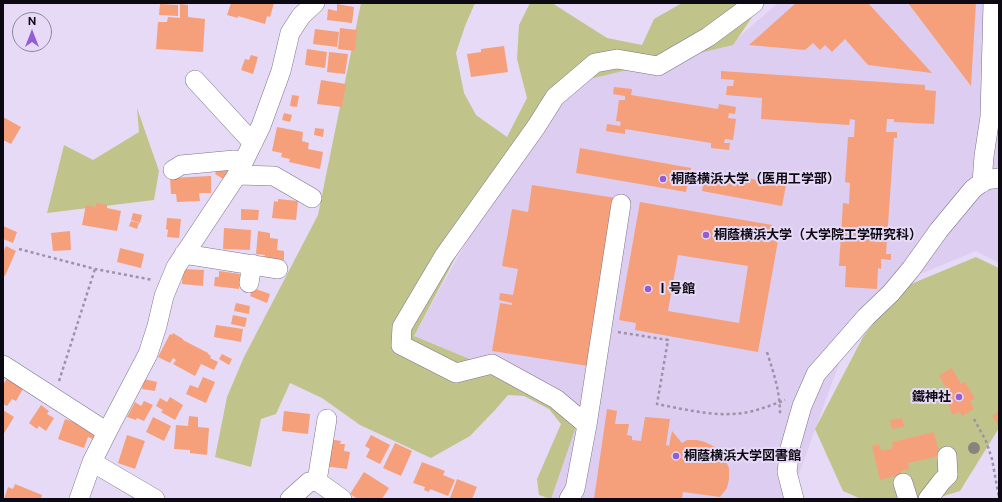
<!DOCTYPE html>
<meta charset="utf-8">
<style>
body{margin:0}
#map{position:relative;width:1002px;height:502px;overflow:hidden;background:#e6daf6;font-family:"Public Sans",sans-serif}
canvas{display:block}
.frame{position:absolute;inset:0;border:4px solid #0d0912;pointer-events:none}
.north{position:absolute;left:12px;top:12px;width:40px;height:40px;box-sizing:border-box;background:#e6daf6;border:1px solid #8f869b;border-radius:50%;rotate:0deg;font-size:11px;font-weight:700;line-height:16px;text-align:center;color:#0d0912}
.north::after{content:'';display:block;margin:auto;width:14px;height:18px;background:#935dd5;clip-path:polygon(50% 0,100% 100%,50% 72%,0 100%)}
</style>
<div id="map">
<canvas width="1002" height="502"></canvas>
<div class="frame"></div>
<div class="north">N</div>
</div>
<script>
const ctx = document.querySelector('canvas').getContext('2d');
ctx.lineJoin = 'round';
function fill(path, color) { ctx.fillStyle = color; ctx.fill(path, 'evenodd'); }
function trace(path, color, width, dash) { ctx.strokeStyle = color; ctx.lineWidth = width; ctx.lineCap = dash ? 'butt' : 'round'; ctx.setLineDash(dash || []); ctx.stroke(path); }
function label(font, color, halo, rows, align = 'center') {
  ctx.font = font + ' "Public Sans","Noto Sans JP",sans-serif'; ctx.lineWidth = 4; ctx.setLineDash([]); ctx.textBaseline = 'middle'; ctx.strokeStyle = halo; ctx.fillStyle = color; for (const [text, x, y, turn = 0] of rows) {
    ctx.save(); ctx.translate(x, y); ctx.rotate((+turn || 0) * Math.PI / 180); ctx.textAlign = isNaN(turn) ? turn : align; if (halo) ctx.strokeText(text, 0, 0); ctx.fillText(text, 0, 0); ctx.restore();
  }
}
const built = new Path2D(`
 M778,3H999V263L976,251L896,284L846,344L790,499H544L578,419L414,336L493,194L566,95L605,65L732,43Z`);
const green = new Path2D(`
 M361,3H475L465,26L456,53L464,93L476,115L507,137L527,98L517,59L519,25L530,3H552L607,38L642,45L654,19L682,3H760L761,4L733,45L568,84L489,194L414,336L561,397L580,415L551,499L539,495L537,479L561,424L549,409L524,396L508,395L495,410L470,436L431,458L360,425L322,398L290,383L276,414L261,419L251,467L215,457L227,397L244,357L318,215Z
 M137,108L159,171L154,200L47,213L64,145L93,160L139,132Z
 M976,257L999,268V428L960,491L934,499H861L843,491L815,429L863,337L899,289Z`);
const building = new Path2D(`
 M231,3H274L270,17L267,16L265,24L238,16V18L227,15Z
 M796,3H868L932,73L868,65L845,39L832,52L825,45L820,50L813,43L805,50L749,45Z
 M908,3H976L971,86Z
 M160,4L178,5V16L159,15Z
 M180,4L188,5V17L205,19L203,52L156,49L158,22H167L168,17L180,18Z
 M337,4L354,7L352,23L327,20L328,9L337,11Z
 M340,28L357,30L355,51L338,49Z
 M315,29L339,32L337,47L313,44Z
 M504,46L508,72L471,77L467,54L481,52V49Z
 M307,49L327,52L325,68L305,65Z
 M329,52L348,54L345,74L327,72Z
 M251,55L258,57L253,74L241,70L245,59L249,60Z
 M721,71L925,85V90L936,91L934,124L894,122V119H887L886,132H897V138H894L886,254H891V260L881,259V269L878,268L877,289L845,287L846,266H839L843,203L849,204L850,183L845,182L848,137H854L855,120L850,119L849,125L761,119L762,98L726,95L727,86H733L734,80L721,79Z
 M321,80L346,84L342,107L317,104Z
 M614,87L632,89L631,95L718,109L719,104L736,107L735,114L729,113L728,118L736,119L733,140L725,139L724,143H730L729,150L711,148V143L625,129V134L606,131L607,124L620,126L621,122L616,121L619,100H625V96L613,94Z
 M292,95L299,96L297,107L290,106Z
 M284,113L292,115L290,122L282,120Z
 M3,117L21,127L11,144L3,140Z
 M277,127L303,132L302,141L309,143L308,149L323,152L320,169L289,162L290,159L281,157L282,153L272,151Z
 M315,128L324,129L323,137L314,135Z
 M580,148L691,168L686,192L576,173Z
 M220,164L231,170L225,180L215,174Z
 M706,171L786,185L782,206L702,191Z
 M211,176V193H199L200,201L177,202L176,194H171L170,178Z
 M532,185L616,198L588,366L492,351L500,303L512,305V303L499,300L500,293L513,295L518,269L502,266L512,209L528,212Z
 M278,199L298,201L296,220L272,218L274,201L278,202Z
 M640,202L772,225L769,240L778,241L758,352L635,330L636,323L619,320ZM678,255L748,266L739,323L668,311Z
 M96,203L107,205V208L121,211L117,231L82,225L86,205L96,207Z
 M241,209L259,210L258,220H241Z
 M133,213L142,215L140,223L131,220Z
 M167,218L181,219L179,238L167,237L168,230L166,229Z
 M131,221L139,223L137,229L129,226Z
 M3,226L17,232L13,243L3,239Z
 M224,228L251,230L250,250L223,249Z
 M70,231L71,250L53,251L51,233Z
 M258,231L270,233V238L278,239L277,250L284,251V260L264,258L265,255L256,254Z
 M6,246L16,251L5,276L3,275V252Z
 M120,248L144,254L141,268L117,262Z
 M183,269L204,270L203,286L182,284Z
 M219,271L240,274L239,289L214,286L215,277H219Z
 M253,288L270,294L267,303L250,296Z
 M236,303L250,306L249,314L234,311Z
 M233,315L247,318L245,327L231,324Z
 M216,325L243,329L241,342L214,337Z
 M173,333L183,339V340L208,353V354L211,356L210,358L218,362L214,370L201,364L195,376L173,364L176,360L173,358L170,363L158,357L170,334L172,335Z
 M222,354L232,359L229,365L219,359Z
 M952,368L961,384L965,382L975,398L970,401L974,409L962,416L960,412L953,415L943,393L947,390L939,375Z
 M8,377L24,387L16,401L12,399L7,406L3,404V385Z
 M203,377L215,382L206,403L186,394L190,385L198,388Z
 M144,379L157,382L155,391L142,389Z
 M170,397L183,405L175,420L161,412L163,410L156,406L160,398L167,402Z
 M144,401L153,405L144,421L137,418L136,420L127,417L135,402L141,406Z
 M41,405L49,411L47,414L54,418L46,431L39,426L37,429L29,423Z
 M607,409L617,411L615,424H629L627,435L632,436V440L641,441L645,417L670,419L666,445L669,446L672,431L682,443L687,440H697L705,442L717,448L725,459L729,468V479L727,488L720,497L683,492L682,499H594Z
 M3,410L14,417L3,435Z
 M284,411L310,414L308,434L282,431Z
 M999,411V426L992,416Z
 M189,416L198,417V427L209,428L207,455L190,453V450L174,449L176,425L188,426Z
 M153,417L171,426L164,441L146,432Z
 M902,418L904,427L892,429L890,420Z
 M65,419L96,430L93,439L88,437L84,448L58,439Z
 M934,432L940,456L908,463L909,469L901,471L902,474L880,480L872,446L879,444L881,451L893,448L892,442Z
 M127,435L145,441L135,469L118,463Z
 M371,435L390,445L380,464L366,457L370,449L365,446Z
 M328,439L341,441L340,444H345L344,451L350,452L347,469L324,466Z
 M395,443L412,451L401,476L383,468Z
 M422,462L445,471L443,475L455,480L448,496L430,489L429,492L424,490L425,487L413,483Z
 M364,472L389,488L382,499H358L350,494Z
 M457,479L477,487L472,499L450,498Z
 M15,484L42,495L41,499H4L8,487L13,489Z`);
const path = new Path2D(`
 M19,249L95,269L153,280
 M618,332L668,340L657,404C688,410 722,419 753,411C764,408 775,404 785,400
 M767,352C774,375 780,390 780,415
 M59,381L95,269
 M974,419L986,441L992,459L999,498`);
const minor = new Path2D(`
 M195,80L253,143
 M173,170L181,165L234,160L243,161
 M237,175L274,176L312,198
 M982,183L984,156L990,117L993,3
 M184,254L278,269
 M249,283L252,264
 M3,365L107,432
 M587,425L621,204
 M92,462L155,499
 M317,481L327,419
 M903,483L908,499
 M79,499L92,462L107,432L148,354L157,326L164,296L176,267L237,175L261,126L281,71L290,33L301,16L315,3
 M290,499L309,482L317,481L342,499
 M569,499L575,489L587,425L556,399L492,364L456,373L401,345L402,327L444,256L536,127L555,97L595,63L617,59L658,66L708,37L754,3
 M794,499L787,472L790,448L802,406L816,374L866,317L891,293L911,269L939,230L973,189L985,180L999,178
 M928,499L942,481L948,475L947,456`);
const trees = [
 [974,448]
];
const markers = [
 [663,179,4,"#935dd5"],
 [706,235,4,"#935dd5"],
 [648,289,4,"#935dd5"],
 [959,397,4,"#935dd5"],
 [676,456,4,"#935dd5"]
];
const poiNames = [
 ["桐蔭横浜大学（医用工学部）",671,179],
 ["桐蔭横浜大学（大学院工学研究科）",714,235],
 ["Ⅰ号館",656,289],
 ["鐵神社",951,397,"right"],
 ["桐蔭横浜大学図書館",684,456]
];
fill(built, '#ddcdf0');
fill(green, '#c0c48b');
fill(building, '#f5a07a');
trace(minor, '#7d728b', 20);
trace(path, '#9c93a9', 2.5, [3, 3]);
trace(minor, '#fff', 19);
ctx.fillStyle = '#88847b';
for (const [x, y] of trees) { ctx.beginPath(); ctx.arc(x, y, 6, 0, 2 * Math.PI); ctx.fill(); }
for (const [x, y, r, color] of markers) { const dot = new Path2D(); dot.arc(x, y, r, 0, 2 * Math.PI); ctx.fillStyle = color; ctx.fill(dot); trace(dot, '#e6daf6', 1.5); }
label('bold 13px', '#0d0912', '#e6daf6', poiNames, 'left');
</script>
